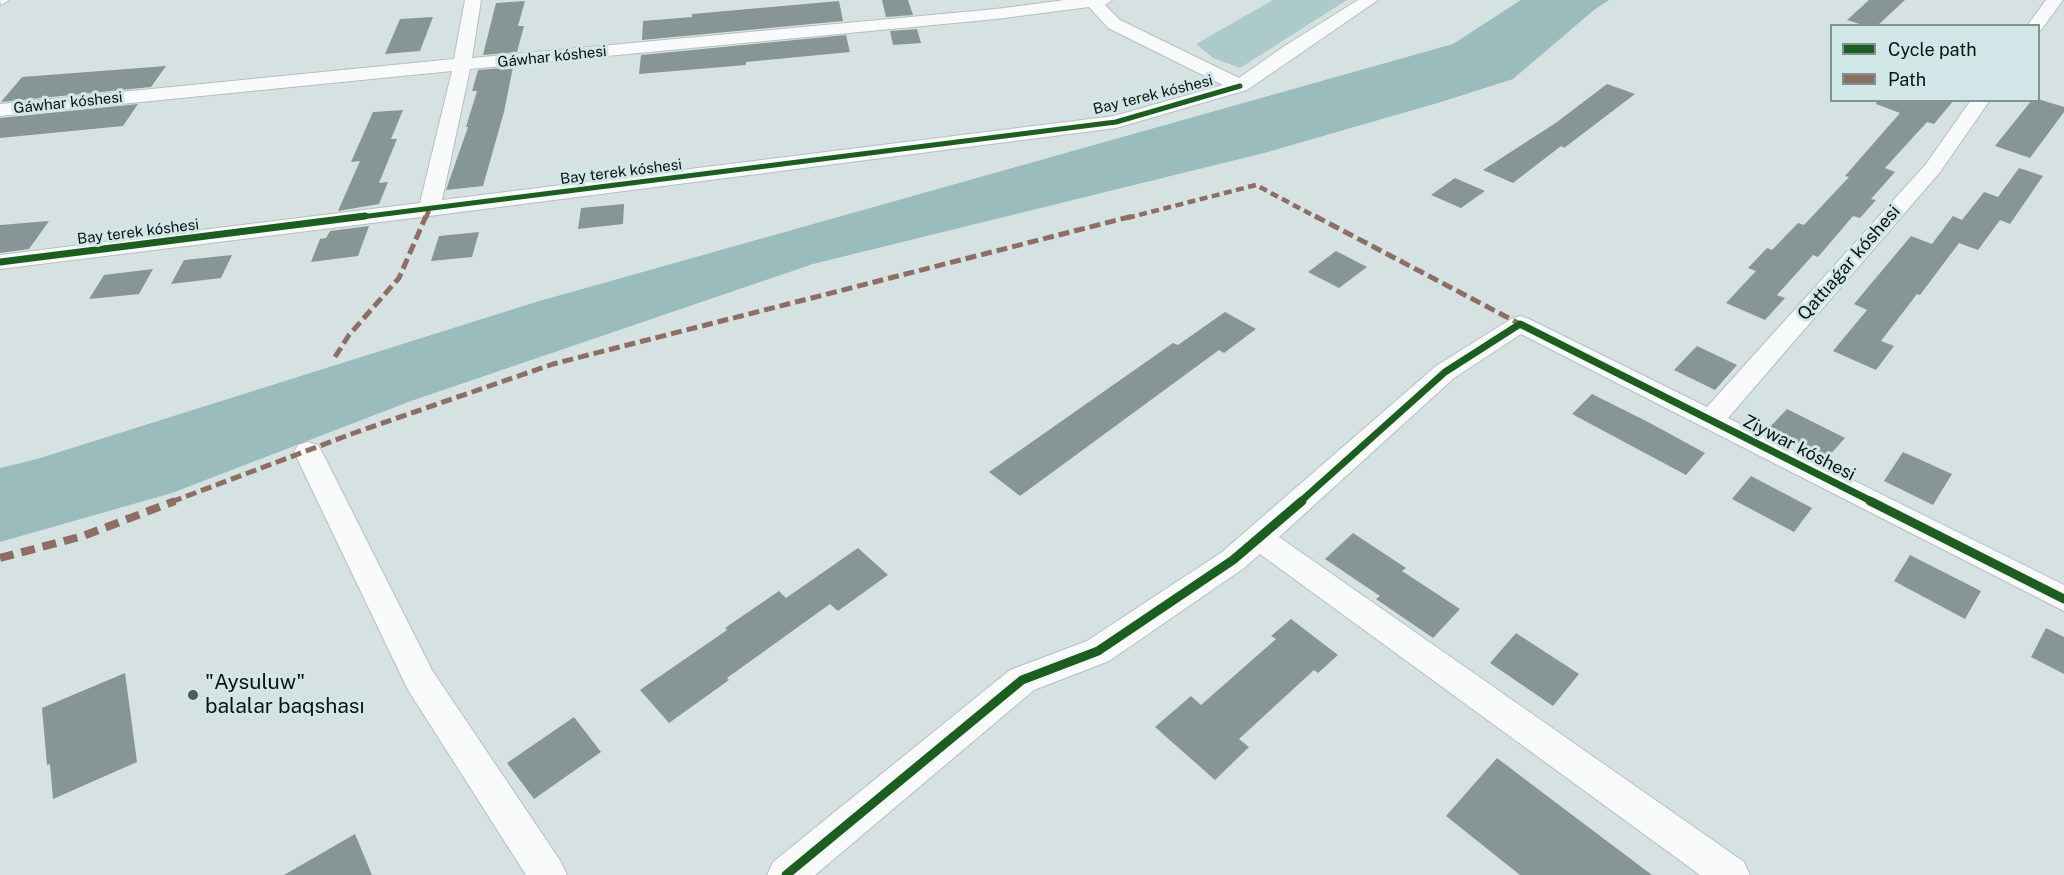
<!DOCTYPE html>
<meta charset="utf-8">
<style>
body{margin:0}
#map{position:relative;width:2064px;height:875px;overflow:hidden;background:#d6e2e2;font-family:"Public Sans",sans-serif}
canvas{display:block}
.legend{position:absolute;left:1830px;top:24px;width:210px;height:78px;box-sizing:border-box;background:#d1e7e7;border:2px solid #819292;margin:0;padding:8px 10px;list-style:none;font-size:18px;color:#0a1212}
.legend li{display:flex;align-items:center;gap:12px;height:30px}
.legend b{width:30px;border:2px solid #819292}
</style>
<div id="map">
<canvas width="2064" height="875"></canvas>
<ul class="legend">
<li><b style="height:8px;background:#1b5e20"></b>Cycle path</li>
<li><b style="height:8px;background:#8d6e63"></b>Path</li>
</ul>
</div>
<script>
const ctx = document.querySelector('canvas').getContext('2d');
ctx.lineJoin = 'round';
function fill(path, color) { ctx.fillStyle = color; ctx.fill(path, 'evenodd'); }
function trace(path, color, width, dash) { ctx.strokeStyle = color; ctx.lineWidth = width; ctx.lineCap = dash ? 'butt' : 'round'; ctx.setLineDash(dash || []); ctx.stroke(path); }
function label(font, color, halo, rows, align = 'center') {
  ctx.font = font + ' "Public Sans",sans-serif'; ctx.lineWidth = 6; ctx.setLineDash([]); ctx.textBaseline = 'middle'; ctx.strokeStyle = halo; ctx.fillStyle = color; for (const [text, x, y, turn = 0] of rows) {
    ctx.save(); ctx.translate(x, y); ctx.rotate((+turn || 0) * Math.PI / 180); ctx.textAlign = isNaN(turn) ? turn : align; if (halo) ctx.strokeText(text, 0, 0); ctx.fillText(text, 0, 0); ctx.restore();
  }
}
const forest = new Path2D(`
 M1273,0H1347L1240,68L1213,58L1196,44Z`);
const water = new Path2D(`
 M1521,0H1609L1594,10L1513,79L1441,102L1264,153L813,264L411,401L172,493L0,542V468L37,459L536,302L1453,44Z`);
const building = new Path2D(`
 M882,0H908L913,15L886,17Z
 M1869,0H1905L1877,26H1866L1847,20Z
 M525,1L518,26H524L517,52L483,55L496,3Z
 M839,1L843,21L642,40L643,21L692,17V14Z
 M433,17L420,51L385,54L400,19Z
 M917,29L921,43L893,45L890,31Z
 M846,35L850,52L746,62V65L639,74L641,55Z
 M166,66L151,87L1,102L22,77Z
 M513,67L504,112L483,186L446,190L468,127H466L477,91H472L478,70Z
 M1607,84L1635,94L1564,148L1561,146L1513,183L1483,170L1557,122Z
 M2038,99L2064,107V112L2030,158L1995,146L2032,100Z
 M1877,100H1954L1934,124L1927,122L1885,168L1895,172L1871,199L1876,200L1860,218L1853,216L1818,257L1813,255L1777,295L1785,298L1765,320L1726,303L1756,271L1748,268L1767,248L1772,250L1798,223L1804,225L1849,177L1845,176L1900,113L1876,104Z
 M138,104L123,126L0,138V118Z
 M403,110L391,139H397L379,183L388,182L379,204L338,211L360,161L351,162L373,112Z
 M2019,168L2043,176L2010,224L2000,220L1978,250L1959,243L1920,295L1917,294L1881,341L1894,346L1876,370L1833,351L1867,310L1854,304L1911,236L1932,244L1953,216L1962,220L1984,192L1998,197Z
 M1455,178L1485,191L1461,208L1431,195Z
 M624,204L623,224L578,229L581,208Z
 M49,221L29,249L0,253V225Z
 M369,226L358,256L311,262L320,239L326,238L330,231Z
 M479,232L472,257L431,261L439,236Z
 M1336,251L1367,267L1339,288L1308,272Z
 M232,255L221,278L171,284L184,260Z
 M153,269L139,294L89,299L104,275Z
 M1225,312L1256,329L1224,353L1219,350L1020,496L989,472L1173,343L1178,345Z
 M1697,346L1737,365L1715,390L1674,370Z
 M1592,394L1650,423L1705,453L1686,475L1572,414Z
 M1787,409L1845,438L1827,458L1769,428Z
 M1903,452L1952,474L1933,505L1884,481Z
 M1751,476L1812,508L1794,532L1732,499Z
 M1353,533L1406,568L1402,571L1460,609L1433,638L1376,599L1380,596L1325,559Z
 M858,548L888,575L838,611L830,604L727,678L729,680L669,723L640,690L727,630L725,628L779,591L786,598Z
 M1910,555L1981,591L1965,619L1894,581Z
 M1291,619L1338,655L1318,673L1314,670L1239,739L1249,747L1215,780L1155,727L1191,696L1201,705L1276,639L1271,636Z
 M2046,628L2064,637V674L2031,657Z
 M1516,633L1579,674L1553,706L1490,663Z
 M125,673L137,762L53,799L50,764L47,765L42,708Z
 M574,717L601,752L534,799L507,763Z
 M1497,758L1559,805L1652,875H1520L1446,816Z
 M355,834L372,875H284Z`);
const minor = new Path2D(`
 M0,0H9L1,5Z
 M465,0H481L472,58L996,9L1065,0H1112L1105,5L1120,20L1239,78L1283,47L1358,0H1378L1247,90L1116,128L429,216L0,269V255L420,203L452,71L0,116V104L454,59ZM1089,7L1108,28L1223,85L1114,116L442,200L470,69L996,19Z
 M2046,0H2063L2041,30H2038V26H2027Z
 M1971,100H1990L1940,172L1728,418L2064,585V611L1521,334L1454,378L1279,537L1744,862L1750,875H1700L1260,554L1244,568L1109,661L1034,690L815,875H767L773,862L1010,670L1087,641L1222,552L1436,366L1511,319L1520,316L1529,319L1707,407L1926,164Z
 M308,442L318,445L322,452L432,670L561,862L567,875H526L408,690L294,452L298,445Z`);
const quietFar2 = new Path2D(`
 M426,218L429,210
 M1127,218L1256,185L1318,218`);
const quietFar1 = new Path2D(`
 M1315,216L1520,324
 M335,357L349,335L399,278L426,216
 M171,502L354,433L553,364L1133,216`);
const quiet = new Path2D(`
 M0,558L83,536L175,501`);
const cyclewayFar2 = new Path2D(`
 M353,218L1116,122L1240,86`);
const cyclewayFar1 = new Path2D(`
 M0,262L365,216
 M1300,502L1445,372L1520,324L1873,502`);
const cycleway = new Path2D(`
 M1870,501L2064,599
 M786,875L1022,680L1098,651L1233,560L1302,501`);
const markers = [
 [193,695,6,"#515b5b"]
];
const farStreetnames = [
 ["Gáwhar kóshesi",552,57,-6],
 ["Bay terek kóshesi",1153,95,-14],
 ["Gáwhar kóshesi",68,103,-6],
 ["Bay terek kóshesi",621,172,-7],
 ["Bay terek kóshesi",138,232,-7]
];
const streetNames = [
 ["Qattıaǵar kóshesi",1849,263,-49],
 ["Ziywar kóshesi",1799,448,27]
];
const nearPoinames = [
 ["\"Aysuluw\"",205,683],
 ["balalar baqshası",205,707]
];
fill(forest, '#adcaca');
fill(water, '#9abcbc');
fill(building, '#889596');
trace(minor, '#b6bfbf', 2);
fill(minor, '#f9fbfb');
trace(quietFar2, '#8d6e63', 4.5, [8, 4.5]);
trace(quietFar1, '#8d6e63', 5, [11, 5]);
trace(quiet, '#8d6e63', 8, [14, 8]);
trace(cyclewayFar2, '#1b5e20', 5);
trace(cyclewayFar1, '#1b5e20', 7);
trace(cycleway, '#1b5e20', 9);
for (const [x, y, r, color] of markers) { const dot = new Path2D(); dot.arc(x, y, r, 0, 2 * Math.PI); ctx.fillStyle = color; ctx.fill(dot); trace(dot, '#d1e7e7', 2); }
label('15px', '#0a1212', '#d1e7e7', farStreetnames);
label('18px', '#0a1212', '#d1e7e7', streetNames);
label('21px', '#0a1212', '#d1e7e7', nearPoinames, 'left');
</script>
